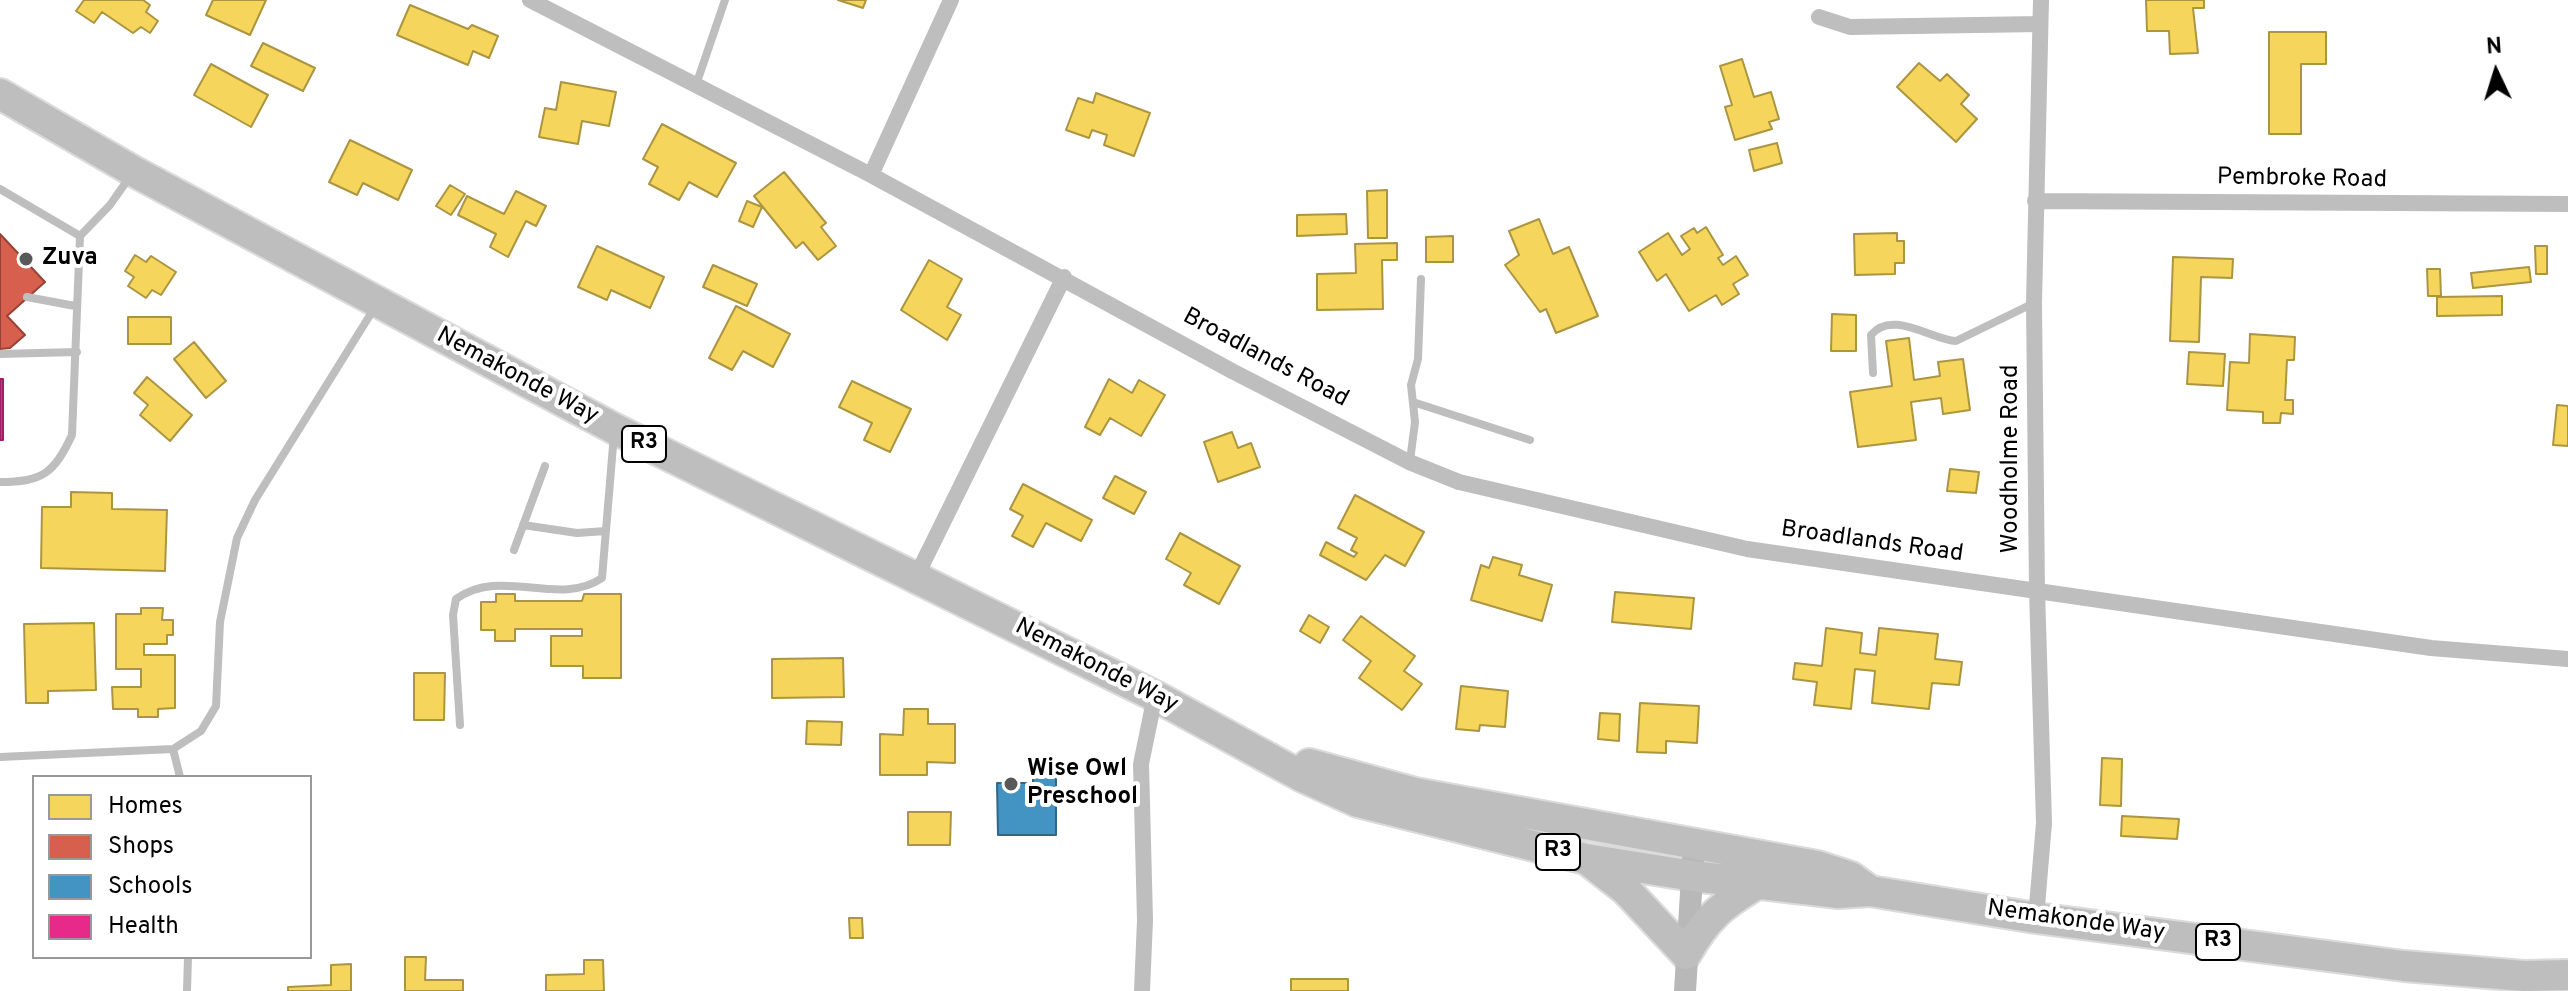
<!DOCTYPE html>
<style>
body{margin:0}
#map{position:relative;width:2568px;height:991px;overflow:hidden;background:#fff;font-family:Overpass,sans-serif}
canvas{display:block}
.legend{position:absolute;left:32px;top:775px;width:280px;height:184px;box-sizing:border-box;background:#fff;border:2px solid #999;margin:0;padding:10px 14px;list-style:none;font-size:24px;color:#000}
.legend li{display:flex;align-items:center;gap:16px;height:40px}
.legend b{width:40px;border:2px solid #999}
.north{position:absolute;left:2456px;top:32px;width:80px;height:80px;-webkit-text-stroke:6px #fff;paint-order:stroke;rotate:356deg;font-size:22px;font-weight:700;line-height:32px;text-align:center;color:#000}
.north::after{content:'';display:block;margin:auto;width:28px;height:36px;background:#000;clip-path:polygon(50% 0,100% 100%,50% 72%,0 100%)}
</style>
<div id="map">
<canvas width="2568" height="991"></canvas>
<ul class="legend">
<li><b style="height:22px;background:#f6d55c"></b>Homes</li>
<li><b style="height:22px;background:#d6604d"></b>Shops</li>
<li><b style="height:22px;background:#4393c3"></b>Schools</li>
<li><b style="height:22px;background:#e7298a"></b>Health</li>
</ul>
<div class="north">N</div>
</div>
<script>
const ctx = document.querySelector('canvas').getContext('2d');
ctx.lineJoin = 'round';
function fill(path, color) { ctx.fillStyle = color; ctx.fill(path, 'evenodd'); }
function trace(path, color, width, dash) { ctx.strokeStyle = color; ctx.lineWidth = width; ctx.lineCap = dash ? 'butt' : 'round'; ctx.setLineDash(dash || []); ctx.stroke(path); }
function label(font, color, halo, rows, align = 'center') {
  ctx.font = font + ' Overpass,sans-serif'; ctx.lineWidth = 8; ctx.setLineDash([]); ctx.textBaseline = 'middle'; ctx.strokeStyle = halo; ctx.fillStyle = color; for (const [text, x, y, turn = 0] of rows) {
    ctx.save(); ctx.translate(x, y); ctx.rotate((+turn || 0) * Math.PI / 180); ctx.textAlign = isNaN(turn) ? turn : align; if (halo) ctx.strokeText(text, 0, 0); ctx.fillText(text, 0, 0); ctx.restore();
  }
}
const homes = new Path2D(`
 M84,0H143L150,5L146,12L158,21L150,33L141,27L133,33L102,12L94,23L76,11Z
 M213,0H266L250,35L206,15Z
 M838,0H866L863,8Z
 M2146,0H2204V8H2193L2198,53L2170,54L2169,31H2147Z
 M410,5L468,29L472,25L498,36L489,58L473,51L468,65L397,35Z
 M2269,32H2326V64H2301V134H2269Z
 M263,43L315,68L303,91L251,66Z
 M1742,59L1754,97L1771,92L1779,119L1769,122L1772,129L1735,140L1725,107L1732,105L1720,66Z
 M1919,63L1940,81L1947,74L1969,95L1961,104L1977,119L1956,142L1897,87Z
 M211,64L268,95L251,127L194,95Z
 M561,82L616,92L609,126L582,121L578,144L539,137L545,108L556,110Z
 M1096,93L1150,113L1134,156L1104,145L1107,135L1092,130L1089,138L1066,130L1078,98L1093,103Z
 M662,124L736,163L717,197L689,182L679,200L649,184L658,167L643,159Z
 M350,140L412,170L398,200L363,183L357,195L329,182Z
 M1777,143L1782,163L1754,171L1749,150Z
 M784,172L826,223L821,227L836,246L818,260L803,242L796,248L754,196Z
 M450,185L465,194L451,215L436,206Z
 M1387,190V238H1368L1367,191Z
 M516,191L546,206L536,226L526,221L508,257L490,247L496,234L458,215L467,196L504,214Z
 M747,201L762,207L753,227L739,221Z
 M1346,214L1347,234L1297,236V215Z
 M1539,219L1553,254L1569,247L1598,316L1556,333L1546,309L1540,312L1505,265L1519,255L1509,231Z
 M1706,227L1723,255L1718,258L1723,265L1736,256L1748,275L1733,284L1739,294L1722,305L1716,295L1689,311L1666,274L1657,281L1639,252L1668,233L1682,255L1690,249L1681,236L1694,228L1697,233Z
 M1897,233V241H1904V263H1895V274L1855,275L1854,234Z
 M1453,236V262H1426V237Z
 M1397,243V260H1382L1383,309L1317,310V274L1356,273L1355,244Z
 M597,246L664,277L650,308L611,290L607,300L578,287Z
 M2535,246H2547V274H2536Z
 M135,255L146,262L151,256L176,272L161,295L152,290L146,298L128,286L134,277L125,271Z
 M2173,257L2233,259L2232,278L2201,277L2199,342L2170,341Z
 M929,260L962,279L947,307L961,315L947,340L901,310Z
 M713,265L757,284L747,306L703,287Z
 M2529,267L2531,282L2473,288L2471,273Z
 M2427,269H2440L2441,296H2428Z
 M2502,296V315L2437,316V297Z
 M736,306L790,334L773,367L743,351L732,370L709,358Z
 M1832,314L1856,315V351H1831Z
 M128,317H171V344H128Z
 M2250,334L2295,337L2294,360H2287L2285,400H2293V414L2281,413L2280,423H2263V412L2227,410L2230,362L2249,363Z
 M1909,338L1914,380L1940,376L1938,362L1963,359L1970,410L1943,414L1941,398L1911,402L1916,440L1858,447L1850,392L1892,386L1886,341Z
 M194,342L226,381L206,398L174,359Z
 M2189,352L2225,354L2223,386L2187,384Z
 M147,377L192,415L170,441L140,415L148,405L134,393Z
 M1109,379L1132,393L1139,380L1165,395L1141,436L1110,418L1100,435L1085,427Z
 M852,381L911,409L890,452L864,440L872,423L839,407Z
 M2557,405L2568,406V446L2553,445Z
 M1232,432L1238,448L1251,443L1260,467L1218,482L1204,442Z
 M1950,469L1979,472L1976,493L1947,491Z
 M1115,476L1146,492L1134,514L1103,498Z
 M1023,484L1092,520L1081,541L1046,523L1033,547L1012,536L1023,516L1010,509Z
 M71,492L112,493V509L167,510L165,571L41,568L42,507H71Z
 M1355,495L1424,532L1405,566L1385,555L1366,580L1320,555L1326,542L1354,557L1357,553L1351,550L1357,538L1338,528Z
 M1180,533L1240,566L1219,604L1184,585L1191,573L1166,559Z
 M1493,557L1522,565L1519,575L1552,585L1542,621L1471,600L1481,565L1489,568Z
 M1615,592L1694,598L1691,629L1612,622Z
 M496,594H515V601H582L584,594H621V678H583V666H551V636H582V629H515V641H495V630H481V602H496Z
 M141,608H163L162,620H173V635H167V644H144V655H175V708L158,709V717H138V709H113L112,687H141V669H116V614H141Z
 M1309,615L1329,627L1320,643L1300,631Z
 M1361,616L1415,656L1404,671L1422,684L1402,710L1359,678L1371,661L1343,640Z
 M94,623L96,690L48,691V703H26L24,624Z
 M1826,628L1862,633L1860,653L1876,655L1879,628L1938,634L1935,659L1962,662L1959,685L1932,683L1929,709L1872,703L1875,671L1855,669L1851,709L1814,705L1817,682L1793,679L1795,663L1822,666Z
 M843,658L844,697L772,698V659Z
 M414,673H445L444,720H414Z
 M1461,686L1508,691L1505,727L1480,725L1479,731L1456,729Z
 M1640,703L1699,706L1697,743L1666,741V753L1637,752Z
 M904,709H928V724H955V763L927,762V775H880V734L903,735Z
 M1600,713L1620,714L1619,741L1598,739Z
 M807,721L842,722L841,745L806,744Z
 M2102,758L2122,759L2121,806L2100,805Z
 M908,812H951L950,845H908Z
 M2122,816L2179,819L2177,839L2121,836Z
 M849,918H862L863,938H850Z
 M405,957H426L425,980H463V991H405Z
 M584,960H603L604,991H546V975L584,974Z
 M351,964V991H288V987L331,985V965Z
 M1291,979H1348V991H1291Z`);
const shops = new Path2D(`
 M0,234L45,282L7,316L25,335L10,348L0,349Z`);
const schools = new Path2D(`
 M1033,768H1056V835H998L997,783H1033Z`);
const health = new Path2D(`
 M0,379H3V440H0Z`);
const lane = new Path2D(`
 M696,85L725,0
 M0,189L80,236
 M27,297L75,306
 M0,354L77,352
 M1873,373L1871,335C1892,309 1932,340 1956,341L2034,303
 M1413,402L1530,440
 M1410,461L1415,422L1411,385L1418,359L1421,279
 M0,482C43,482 54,473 72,435L80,236L110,205L131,175
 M523,525L577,533L606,531
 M514,550L545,466
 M460,725L453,615L456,599C501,566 558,608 602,578L614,434
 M173,749L180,777
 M0,757L173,749L201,731L216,706L220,622L237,538L255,500L375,307
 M187,991L188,957`);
const street = new Path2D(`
 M530,0L871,175L1232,371L1409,462L1459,482L1747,549L2431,648L2568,659
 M1819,17L1850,27L2040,24
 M871,175L951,0
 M2035,201L2568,204
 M916,577L1064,277
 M2036,918L2044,823L2037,590L2034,303L2041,0
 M1142,991L1145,920L1141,764L1155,696`);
const secondary = new Path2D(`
 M1685,991L1694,844`);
const highway = new Path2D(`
 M0,94L133,171L615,429L1155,696L1303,777L1358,802L1586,859L1693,876L1838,893L1870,891L2036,918L2404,966L2524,976L2568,975
 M1309,764L1415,793L1817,866L1851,877L1870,891
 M1590,862L1626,890L1686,954C1706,918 1722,905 1757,884`);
const markers = [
 [26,259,8,"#595959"],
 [1011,784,8,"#595959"]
];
const shields = [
 [644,444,44],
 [1558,852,44],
 [2218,942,44]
];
const shieldNames = [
 ["R3",644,444],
 ["R3",1558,852],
 ["R3",2218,942]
];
const streetNames = [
 ["Pembroke Road",2302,180,1],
 ["Broadlands Road",1265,359,28],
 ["Nemakonde Way",517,377,28],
 ["Woodholme Road",2012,459,-90],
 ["Broadlands Road",1872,543,8],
 ["Nemakonde Way",1096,667,27],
 ["Nemakonde Way",2076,922,8]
];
const poiNames = [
 ["Zuva",42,259],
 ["Wise Owl",1027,770],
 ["Preschool",1027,798]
];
fill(homes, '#f6d55c');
trace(homes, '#ac9540', 2);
fill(shops, '#d6604d');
trace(shops, '#964336', 2);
fill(schools, '#4393c3');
trace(schools, '#2f6788', 2);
fill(health, '#e7298a');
trace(health, '#a21d61', 2);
trace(highway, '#dbdbdb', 34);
trace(lane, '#bebebe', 8);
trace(street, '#bebebe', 16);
trace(secondary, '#b8b8b8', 22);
trace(highway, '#bebebe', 30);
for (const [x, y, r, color] of markers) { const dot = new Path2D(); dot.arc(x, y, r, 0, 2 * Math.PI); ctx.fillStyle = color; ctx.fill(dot); trace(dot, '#fff', 3); }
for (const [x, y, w] of shields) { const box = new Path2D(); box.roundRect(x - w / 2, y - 18, w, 36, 6); ctx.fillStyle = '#fff'; ctx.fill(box); trace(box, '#000', 2); }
label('bold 22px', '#000', null, shieldNames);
label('24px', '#000', '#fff', streetNames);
label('bold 24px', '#000', '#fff', poiNames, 'left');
</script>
